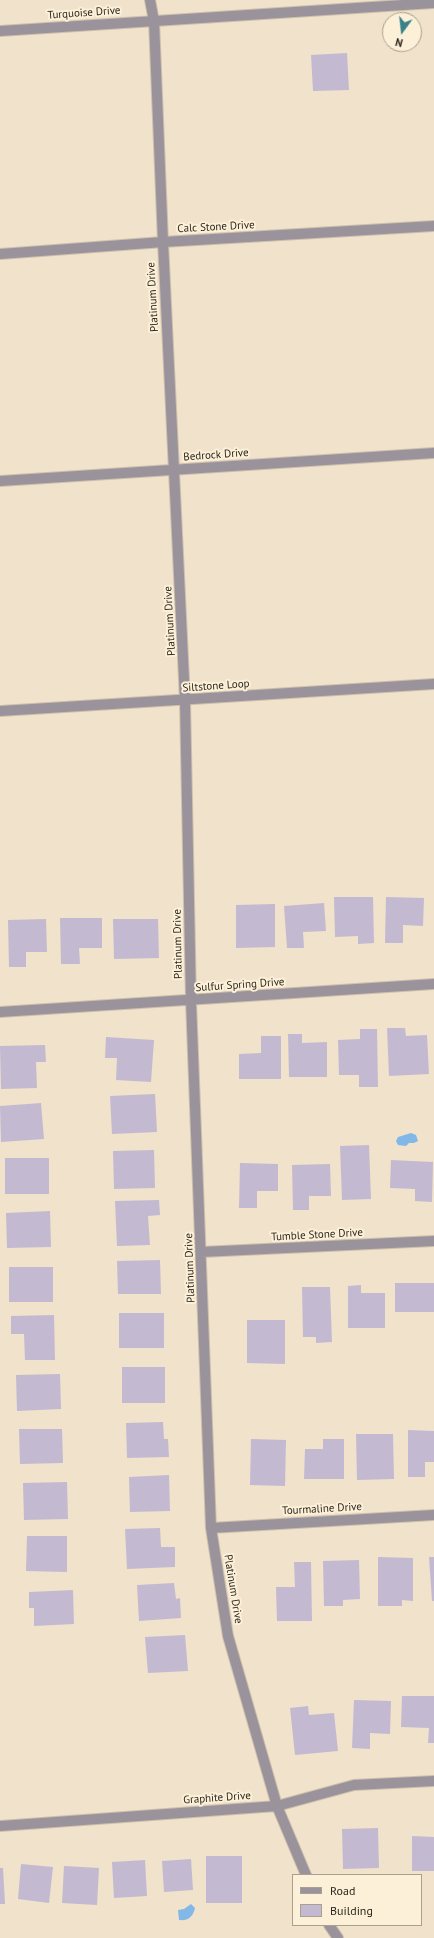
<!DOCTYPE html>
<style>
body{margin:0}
#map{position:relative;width:434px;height:1938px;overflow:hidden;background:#f0e2cb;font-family:"PT Sans",sans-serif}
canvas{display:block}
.legend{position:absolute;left:292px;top:1874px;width:130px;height:52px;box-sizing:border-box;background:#fdf0d8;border:1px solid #a9a08e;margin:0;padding:5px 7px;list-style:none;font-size:12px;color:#2c271e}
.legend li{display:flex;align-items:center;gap:8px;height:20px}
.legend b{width:20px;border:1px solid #a9a08e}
.north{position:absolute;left:382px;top:12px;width:40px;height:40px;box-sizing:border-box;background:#fdf0d8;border:1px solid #a9a08e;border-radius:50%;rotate:195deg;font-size:11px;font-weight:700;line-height:16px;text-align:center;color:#2c271e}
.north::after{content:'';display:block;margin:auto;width:14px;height:18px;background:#3a8289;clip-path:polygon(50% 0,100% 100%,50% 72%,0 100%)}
</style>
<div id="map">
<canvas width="434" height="1938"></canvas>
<ul class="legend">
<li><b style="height:5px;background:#9a939c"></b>Road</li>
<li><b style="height:11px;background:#c3bad2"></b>Building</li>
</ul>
<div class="north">N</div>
</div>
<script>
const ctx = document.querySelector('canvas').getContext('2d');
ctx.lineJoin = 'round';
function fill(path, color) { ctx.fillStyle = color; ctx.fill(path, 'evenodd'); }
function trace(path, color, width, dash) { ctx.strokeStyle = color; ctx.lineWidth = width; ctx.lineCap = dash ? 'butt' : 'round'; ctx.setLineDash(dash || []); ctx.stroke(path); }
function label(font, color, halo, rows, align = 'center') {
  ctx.font = font + ' "PT Sans",sans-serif'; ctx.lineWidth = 4; ctx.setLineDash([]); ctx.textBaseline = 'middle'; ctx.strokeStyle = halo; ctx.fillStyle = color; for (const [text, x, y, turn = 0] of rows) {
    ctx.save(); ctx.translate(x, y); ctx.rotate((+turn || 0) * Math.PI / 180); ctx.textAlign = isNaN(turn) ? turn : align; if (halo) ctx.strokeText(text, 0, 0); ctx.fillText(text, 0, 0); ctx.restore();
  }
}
const water = new Path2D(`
 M411,1133L416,1135L418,1141L414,1143H409L406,1146L398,1145L396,1141L398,1137Z
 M191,1904L195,1908C193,1917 188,1921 179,1920L178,1910L184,1909Z`);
const building = new Path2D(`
 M347,53L349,90L313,91L311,55Z
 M334,897H373L374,943L358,944V936L335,937Z
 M386,897L424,898L423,926L403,925V943H385Z
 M324,903L326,931L303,932L304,948H287L284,906Z
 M275,904V947L236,948V905Z
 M60,918H102V948H79L80,964H61Z
 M46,919L47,952H26V967H9L8,920Z
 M113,919H158L159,958L114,959Z
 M387,1028H405L406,1036L427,1035L429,1074L389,1076Z
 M360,1029H377L378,1087H359V1075H339L338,1040L360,1039Z
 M288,1034H302V1043L327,1042V1077H289Z
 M261,1036H281V1079H239V1054L261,1053Z
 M106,1037L154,1040L151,1082L116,1080L117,1058H105Z
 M45,1045L46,1062H36L37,1088L1,1089L0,1046Z
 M155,1094L157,1132L112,1134L110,1096Z
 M41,1103L44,1139L1,1142L0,1106Z
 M369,1145L371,1199L342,1200L340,1146Z
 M154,1150L155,1188L114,1189L113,1151Z
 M5,1158H49V1194H5Z
 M391,1160L433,1162L432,1202L415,1201V1189L390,1188Z
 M240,1163L278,1164V1191H257V1208H239Z
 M330,1164L331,1196H309V1210H293L292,1165Z
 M159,1200L160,1215L148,1216L150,1245L117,1246L115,1201Z
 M50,1211L51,1247L7,1248L6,1213Z
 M160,1260L161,1294H118L117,1261Z
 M9,1267H53V1302H9Z
 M395,1283H434V1312H395Z
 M361,1285V1293H385V1328H348V1286Z
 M302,1287H330L332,1342L316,1343V1337H303Z
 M119,1313H164V1348H119Z
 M54,1315L55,1360H25L24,1334H11V1316Z
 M247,1320H285V1364L247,1363Z
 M122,1367H165V1403H122Z
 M60,1374L61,1409L17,1411L16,1375Z
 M163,1422L164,1439H168L169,1457L127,1458L126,1423Z
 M19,1429H62L63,1463L20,1464Z
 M408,1430L434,1431V1462H425V1477H408Z
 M356,1434H393L394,1479L357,1480Z
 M251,1439L286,1440L285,1486L250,1485Z
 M323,1439H344V1479H304L305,1449H323Z
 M169,1475L170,1511L130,1512L129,1477Z
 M67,1482L68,1519L24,1520L23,1483Z
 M160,1528L161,1547H175V1567L127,1569L125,1529Z
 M27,1536H67V1572L26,1571Z
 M378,1557L413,1558V1601L402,1600V1606H378Z
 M429,1557H434V1601H432Z
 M359,1560L360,1599L343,1600V1606H324L323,1561Z
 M294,1562H311L312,1621H277L276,1587H295Z
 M174,1583L176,1599L180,1598L181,1618L139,1621L137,1585Z
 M73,1590L74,1624L34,1626V1608H29V1592Z
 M185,1635L188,1671L148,1673L145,1637Z
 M402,1696H434V1743H428L429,1728L401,1727Z
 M354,1700L391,1701L390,1734L370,1733V1749L352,1748Z
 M308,1706L309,1715L334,1713L338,1751L295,1755L290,1708Z
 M378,1828L379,1868L343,1869L342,1829Z
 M412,1836L434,1837V1871H412Z
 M206,1856H242V1903H206Z
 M191,1859L193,1890L164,1892L162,1861Z
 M145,1860L147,1896L114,1898L112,1862Z
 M21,1864L53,1867L49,1903L18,1899Z
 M64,1866L99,1868L97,1905L62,1903Z
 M0,1868H3L5,1904H0Z`);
const minor = new Path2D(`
 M150,0L154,21L163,242L185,700L191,1001L211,1528L228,1636L277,1806L306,1875
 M0,31L434,3
 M0,254L163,242L434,226
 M0,481L434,453
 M0,711L434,684
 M0,1012L434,984
 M201,1252L434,1241
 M211,1528L434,1515
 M0,1826L277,1806L354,1785L434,1781
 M329,1925L338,1938`);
const streetNames = [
 ["Turquoise Drive",84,13,-4],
 ["Calc Stone Drive",216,227,-3],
 ["Platinum Drive",153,297,-93],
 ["Bedrock Drive",216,455,-4],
 ["Platinum Drive",170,621,-93],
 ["Siltstone Loop",216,686,-4],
 ["Platinum Drive",178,944,-91],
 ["Sulfur Spring Drive",240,985,-4],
 ["Tumble Stone Drive",317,1235,-3],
 ["Platinum Drive",190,1268,-92],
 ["Tourmaline Drive",322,1509,-3],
 ["Platinum Drive",233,1589,81],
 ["Graphite Drive",217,1798,-4]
];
fill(water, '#81b8e8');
fill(building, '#c3bad2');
trace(minor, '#cdc0ac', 12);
trace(minor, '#9a939c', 10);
label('11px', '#2c271e', '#fdf0d8', streetNames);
</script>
